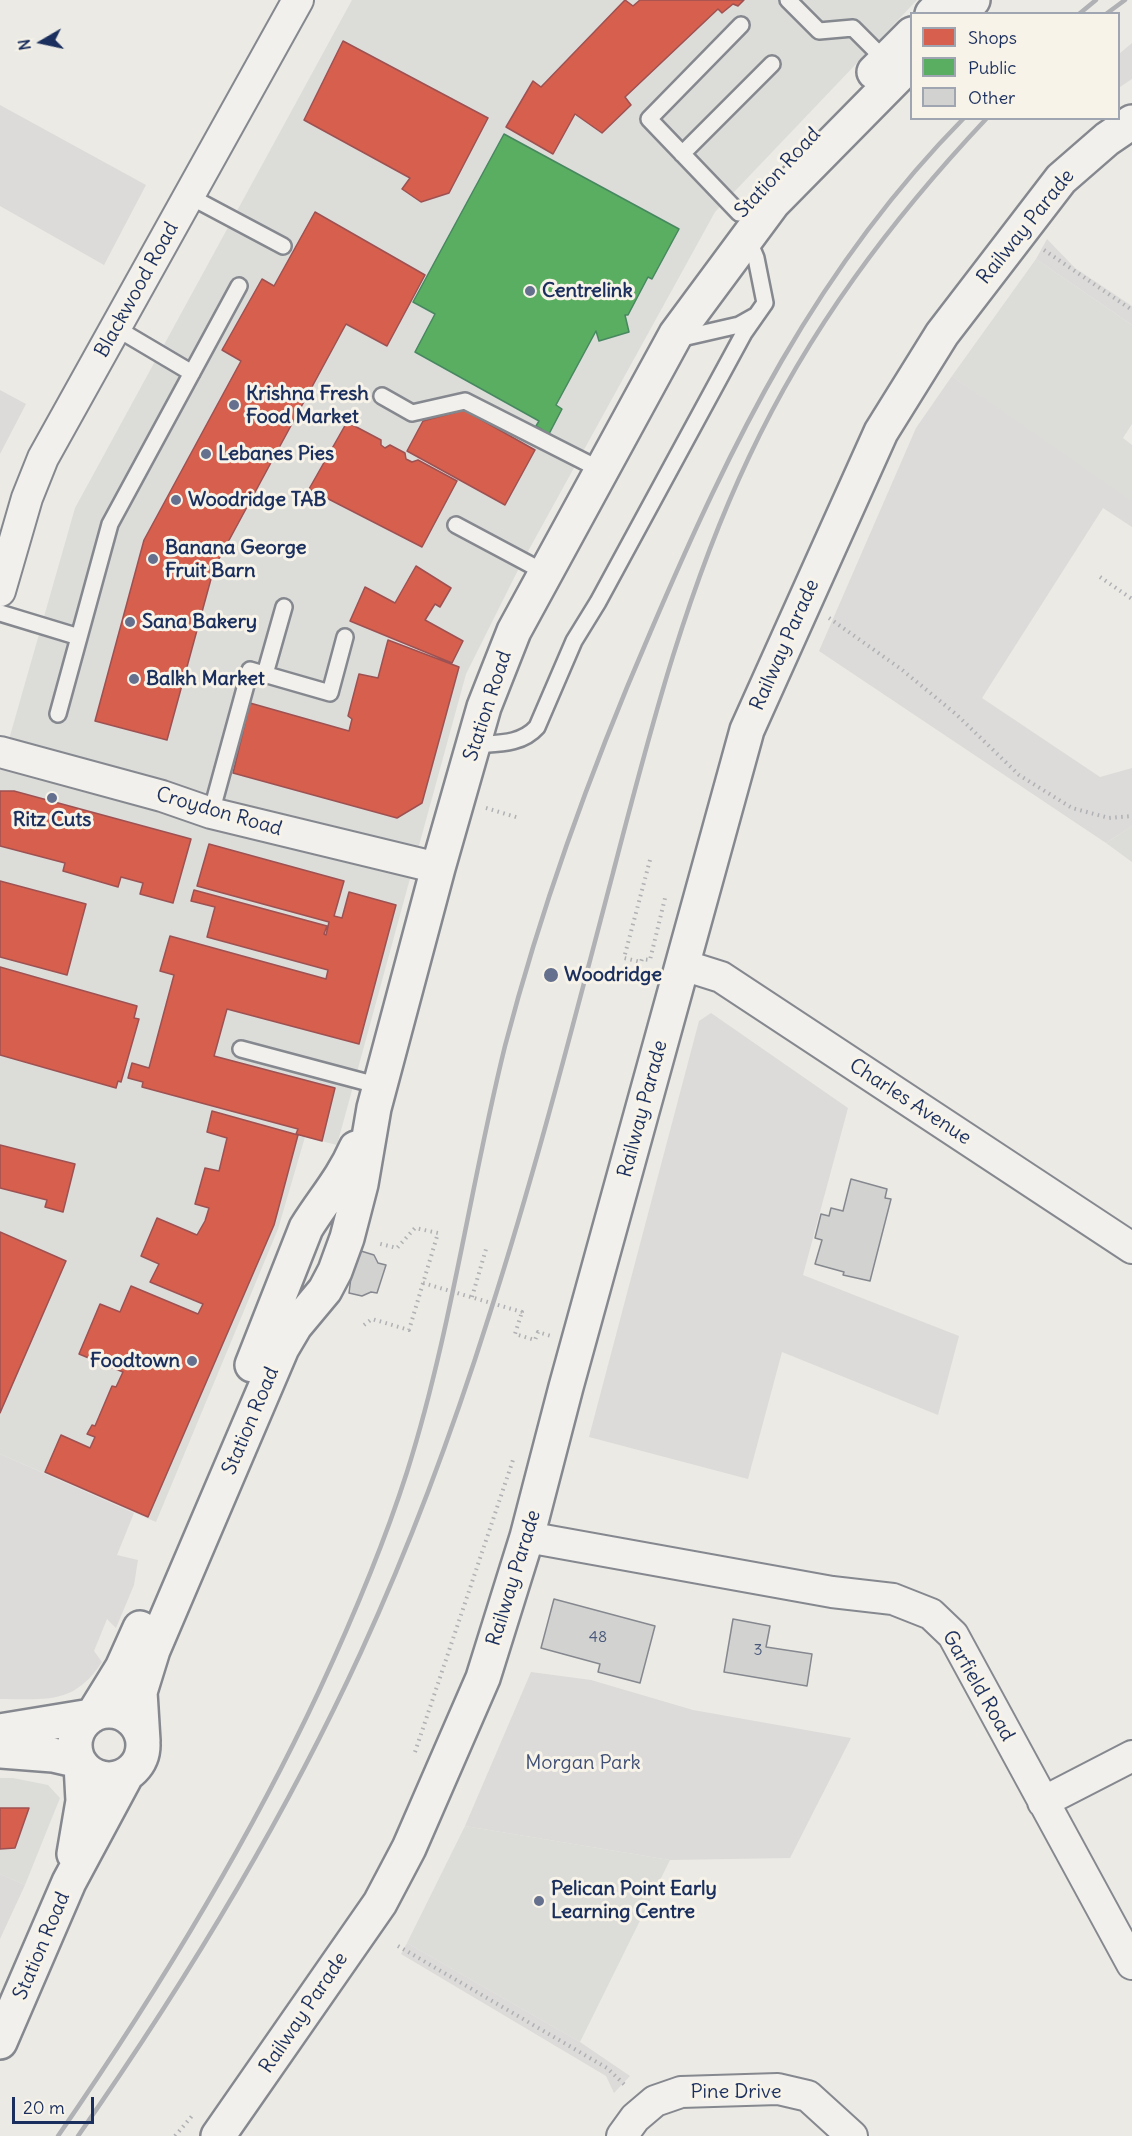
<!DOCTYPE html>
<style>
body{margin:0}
#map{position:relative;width:1132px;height:2136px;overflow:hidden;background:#ebeae5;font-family:Delius,sans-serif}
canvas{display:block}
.legend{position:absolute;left:910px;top:12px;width:210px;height:108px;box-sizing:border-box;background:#f7f3e8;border:2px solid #9fa5b1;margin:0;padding:8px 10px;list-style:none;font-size:18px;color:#1b2f5e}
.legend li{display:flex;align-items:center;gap:12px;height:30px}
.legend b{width:30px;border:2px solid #9fa5b1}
.north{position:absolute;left:12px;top:12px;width:60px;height:60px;-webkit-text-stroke:4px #f7f3e8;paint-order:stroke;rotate:261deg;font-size:16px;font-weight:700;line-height:24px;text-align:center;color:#1b2f5e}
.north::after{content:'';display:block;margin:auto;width:21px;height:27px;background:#1b2f5e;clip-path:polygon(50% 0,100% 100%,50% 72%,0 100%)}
.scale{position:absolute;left:12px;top:2097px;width:82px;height:27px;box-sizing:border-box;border:3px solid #1b2f5e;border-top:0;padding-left:8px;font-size:18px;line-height:21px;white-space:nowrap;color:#1b2f5e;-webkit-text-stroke:4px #f7f3e8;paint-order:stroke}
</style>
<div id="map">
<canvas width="1132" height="2136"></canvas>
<ul class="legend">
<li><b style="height:16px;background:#d6604d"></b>Shops</li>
<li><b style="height:16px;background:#5aae61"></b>Public</li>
<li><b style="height:16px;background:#d2d2d0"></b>Other</li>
</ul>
<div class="north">N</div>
<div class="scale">20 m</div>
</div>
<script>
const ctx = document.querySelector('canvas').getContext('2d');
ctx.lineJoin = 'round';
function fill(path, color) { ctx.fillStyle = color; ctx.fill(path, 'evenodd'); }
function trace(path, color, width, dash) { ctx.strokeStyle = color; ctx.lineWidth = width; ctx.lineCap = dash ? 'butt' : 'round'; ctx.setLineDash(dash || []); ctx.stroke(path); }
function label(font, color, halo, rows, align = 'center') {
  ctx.font = font + ' Delius,sans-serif'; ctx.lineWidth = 6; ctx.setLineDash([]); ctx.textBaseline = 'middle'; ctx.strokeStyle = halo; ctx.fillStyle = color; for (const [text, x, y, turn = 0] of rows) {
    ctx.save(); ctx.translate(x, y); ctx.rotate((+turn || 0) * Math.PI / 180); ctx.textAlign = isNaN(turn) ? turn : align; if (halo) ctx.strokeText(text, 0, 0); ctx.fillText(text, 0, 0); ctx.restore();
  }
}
const built = new Path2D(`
 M352,0H917L715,212L521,564L466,674L337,1145L305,1137L278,1229L156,1522L0,1454V771L75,508Z
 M1036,259L1132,325V424L1123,438L1132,445V505L952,376Z
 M1132,826V862L1106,843Z
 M0,1778H13L48,1785L60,1798L25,1885L0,1874Z
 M465,1826L670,1860L580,2042L407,1943Z`);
const green = new Path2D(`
 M1132,43V79L1120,87L1119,54Z
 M0,105L146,185L104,265L0,206Z
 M1047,239L1075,268L1132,306V325L1036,259Z
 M952,376L1132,502V527L1103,508L982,698L1100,777L1132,768V826L1106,843L819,651L916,428Z
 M0,390L26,404L0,454Z
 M711,1013L848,1108L803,1275L959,1336L938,1415L782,1352L748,1479L589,1437L699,1021Z
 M0,1454L134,1513L117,1555L138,1560L134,1585L116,1628L107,1619L94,1651L102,1662C74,1705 46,1699 0,1699Z
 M531,1672L591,1680L693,1710L851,1738L790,1858L670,1860L465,1826Z
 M0,1874L25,1885L0,1939Z
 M407,1943L580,2042L630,2076L614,2093L606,2076L401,1954Z`);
const shops = new Path2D(`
 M625,0L633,6L640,0H744L738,6L733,4L722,13L718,9L625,97L631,105L602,133L575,114L553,154L506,127L533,81L541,87Z
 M343,41L488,118L449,193L421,202L402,189L410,178L304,120Z
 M315,212L425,275L387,346L346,324L214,568L167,740L95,721L144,540L241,361L222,350L262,279L274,286Z
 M464,410L535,450L505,505L407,451L423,421Z
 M347,422L381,440V445L385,448L390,445L405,453L406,459L412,462L418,460L457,481L422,547L309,489Z
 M416,566L451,588L440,607L435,604L425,620L463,641L452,663L350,621L365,587L395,603Z
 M388,640L459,667L422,803L397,818L233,773L250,703L349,731L352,719L348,716L359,674L378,678Z
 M0,791H14L191,839L173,903L140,894L143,883L121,877L118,887L63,871L65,863L0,846Z
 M209,844L344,881L334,916L342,918L349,892L396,905L359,1044L227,1009L214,1056L335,1088L322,1141L296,1134L298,1129L142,1087L143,1082L128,1078L132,1063L149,1068L174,975L160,971L170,936L326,979L328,970L207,937L215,907L191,901L194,890L327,926L324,934L326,935L329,922L197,886Z
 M0,881L86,904L67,975L0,957Z
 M0,967L137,1006L134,1018L139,1019L121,1082L118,1081L116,1088L0,1055Z
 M212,1111L298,1135L274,1225L148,1517L45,1472L61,1435L90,1448L95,1437L87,1434L92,1425L95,1426L112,1386L116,1387L123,1372L79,1354L100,1304L120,1312L131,1286L198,1314L203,1304L150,1282L159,1264L141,1256L157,1218L197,1235L205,1221L209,1208L195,1204L205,1168L219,1171L227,1138L207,1132Z
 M0,1145L75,1164L63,1212L45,1207L47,1200L0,1188Z
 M0,1232L66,1261L0,1413Z
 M0,1808H29L15,1848L0,1849Z`);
const public = new Path2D(`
 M504,134L679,229L652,279L648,277L628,315H625L629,332L599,341L596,331L556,405L562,409L549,434L536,426L539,421L415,352L435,314L413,302Z`);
const building = new Path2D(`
 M851,1179L887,1189L885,1198L891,1199L870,1281L843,1275L844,1272L815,1264L822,1240L815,1238L821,1214L829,1216L831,1208L843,1211Z
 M361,1251L374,1255L378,1263L386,1265L377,1293L371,1292L362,1296L349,1293L352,1270Z
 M554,1599L655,1626L640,1683L598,1672L600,1664L541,1648Z
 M733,1619L770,1626L766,1647L812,1654L807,1686L724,1672Z`);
const path = new Path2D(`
 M1044,250L1132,310
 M1100,577L1132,599
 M829,618L901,669L957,715L1019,775L1072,808L1109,818L1132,816
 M486,808L519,818
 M650,860L624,958L641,962L642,959L650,960L666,894
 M472,1297L486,1249
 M521,1315L515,1334L535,1340L538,1332L551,1336
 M364,1325L372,1319L409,1330L438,1233L415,1228L397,1248L377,1243
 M415,1752L513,1460
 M398,1946L607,2068L627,2087
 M175,2136L192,2116`);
const service = new Path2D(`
 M788,0L819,31L853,28L885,60
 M682,154L772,64
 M189,196L283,246
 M739,213L649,119L741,25
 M116,328L192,373
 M678,339L739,325L755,316
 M382,396L412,413L465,401L601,470
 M456,525L546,573
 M0,613L79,637
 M265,674L284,607
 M58,714L110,524L239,286
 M474,745C497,743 521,745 537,727L574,641L598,602L744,333L765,303L756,258L748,239
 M211,813L250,670L330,693L345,637
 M241,1049L380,1086`);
const minor = new Path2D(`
 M0,591L27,498L43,458L298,0
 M0,752L162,796L211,813L438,868
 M683,965L721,977L1132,1248
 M527,1537L832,1592L893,1599L931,1614L953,1635L1132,1964
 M1043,1802L1132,1756
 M622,2136L635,2118L655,2101L681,2092L778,2089L808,2096L852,2136`);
const tertiary = new Path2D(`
 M932,14L945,0
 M960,14L973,0
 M874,72L912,34
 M252,1365L306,1228C324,1199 342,1180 356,1148
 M75 1745a34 34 0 1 1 68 0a34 34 0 1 1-68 0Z
 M93,1715L122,1668L140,1628
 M0,1731L91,1716
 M143,1741L140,1692L153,1650L282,1348L295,1326L325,1290L335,1271L347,1238L361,1184L374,1108L438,868L484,707L514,631L676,334L773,203L912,62
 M0,1751L53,1755L79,1761
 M74,1854L83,1801L81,1764
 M0,2042L69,1882L127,1774
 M218,2136L380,1903L409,1848L483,1678L527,1537L566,1387L747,730L881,432L942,334L1061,179L1107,139L1132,122`);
const rail = new Path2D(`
 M1079,14L1096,0
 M1106,14L1125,0
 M58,2136C156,1994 246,1847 319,1691C352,1620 383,1547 407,1472C451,1333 470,1187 505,1046C542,904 592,767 650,633C731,443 816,268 964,118
 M78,2136C185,1983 283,1822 361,1652C411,1543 453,1430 489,1316C536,1170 574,1021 613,873C650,731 686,590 749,457C809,329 891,220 987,118`);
const pathBridge = new Path2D(`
 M423,1283L522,1312L521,1315`);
const markers = [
 [530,291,6,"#64708d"],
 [234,405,6,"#64708d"],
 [206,454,6,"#64708d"],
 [176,500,6,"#64708d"],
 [153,559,6,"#64708d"],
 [130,622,6,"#64708d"],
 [134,679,6,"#64708d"],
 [52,798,6,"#64708d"],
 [551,975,8,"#64708d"],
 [192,1361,6,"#64708d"],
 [539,1901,6,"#64708d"]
];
const numberNames = [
 ["48",598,1637],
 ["3",758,1650]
];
const streetNames = [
 ["Station Road",778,173,-47],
 ["Railway Parade",1026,227,-51],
 ["Blackwood Road",137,290,-61],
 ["Railway Parade",785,645,-66],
 ["Station Road",488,706,-72],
 ["Croydon Road",219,812,16],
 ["Charles Avenue",910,1102,33],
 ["Railway Parade",643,1109,-75],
 ["Station Road",251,1421,-67],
 ["Railway Parade",514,1578,-73],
 ["Garfield Road",978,1686,60],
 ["Station Road",42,1946,-67],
 ["Railway Parade",304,2013,-56],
 ["Pine Drive",736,2092]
];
const poiNames = [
 ["Centrelink",542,291],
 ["Krishna Fresh",246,394],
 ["Food Market",246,417],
 ["Lebanes Pies",218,454],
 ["Woodridge TAB",188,500],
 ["Banana George",165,548],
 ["Fruit Barn",165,571],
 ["Sana Bakery",142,622],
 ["Balkh Market",146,679],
 ["Ritz Cuts",52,820,"center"],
 ["Woodridge",564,975],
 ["Foodtown",180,1361,"right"],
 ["Pelican Point Early",551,1889],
 ["Learning Centre",551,1912]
];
const parkNames = [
 ["Morgan Park",583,1763]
];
fill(built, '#dcdcd9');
fill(green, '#dcdbd9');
fill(shops, '#d6604d');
trace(shops, '#9e5152', 1.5);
fill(public, '#5aae61');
trace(public, '#478860', 1.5);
fill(building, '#d2d2d0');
trace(building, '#85888f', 1.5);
trace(service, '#85888f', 20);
trace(minor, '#85888f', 34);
trace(tertiary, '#85888f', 38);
trace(path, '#b0b1b4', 4, [1.5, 4.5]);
trace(service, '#f1f0ec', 15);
trace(minor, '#f1f0ec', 30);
trace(tertiary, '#f1f0ec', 33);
trace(rail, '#b0b1b4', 4.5);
trace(pathBridge, '#b0b1b4', 4, [1.5, 4.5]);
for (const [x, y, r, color] of markers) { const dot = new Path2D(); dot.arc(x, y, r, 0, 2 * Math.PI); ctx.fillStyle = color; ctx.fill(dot); trace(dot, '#f7f3e8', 2); }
label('16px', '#49587a', null, numberNames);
label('20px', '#1b2f5e', '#f7f3e8', streetNames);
label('bold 20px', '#1b2f5e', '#f7f3e8', poiNames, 'left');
label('20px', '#3f4f75', '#f7f3e8', parkNames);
</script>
